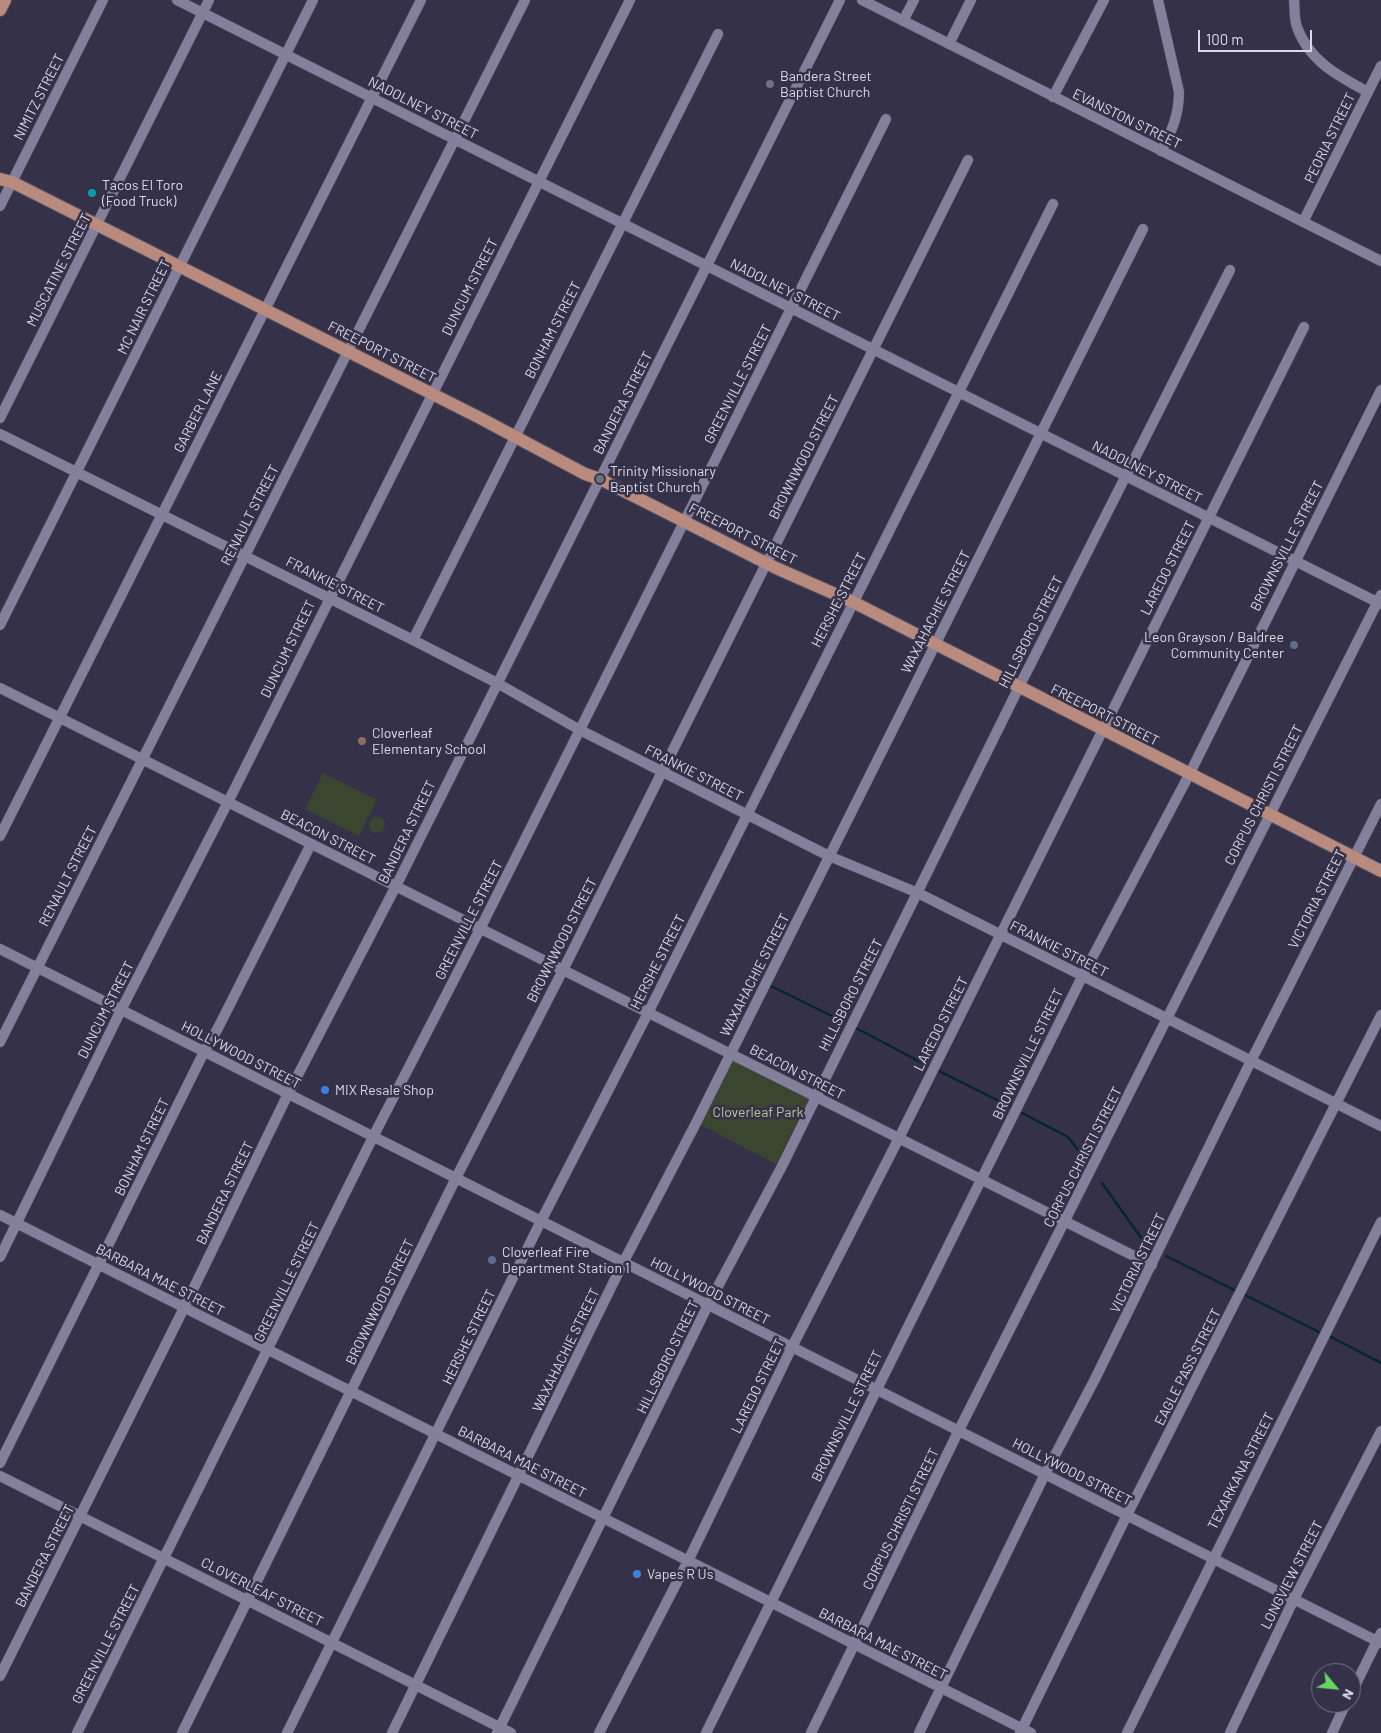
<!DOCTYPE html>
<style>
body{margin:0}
#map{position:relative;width:1381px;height:1733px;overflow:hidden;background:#353148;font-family:Barlow,sans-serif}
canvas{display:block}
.north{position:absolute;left:1311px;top:1663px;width:50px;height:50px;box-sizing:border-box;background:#353148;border:1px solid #777488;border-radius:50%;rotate:118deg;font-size:14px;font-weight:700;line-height:20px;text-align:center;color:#dad9e7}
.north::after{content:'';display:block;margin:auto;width:18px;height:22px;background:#69d464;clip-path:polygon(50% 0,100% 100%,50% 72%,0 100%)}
.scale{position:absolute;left:1198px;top:30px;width:114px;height:22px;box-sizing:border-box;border:2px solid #dad9e7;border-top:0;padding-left:6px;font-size:15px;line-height:18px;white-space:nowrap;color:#dad9e7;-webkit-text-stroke:4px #353148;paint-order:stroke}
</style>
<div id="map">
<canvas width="1381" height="1733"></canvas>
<div class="north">N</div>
<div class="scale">100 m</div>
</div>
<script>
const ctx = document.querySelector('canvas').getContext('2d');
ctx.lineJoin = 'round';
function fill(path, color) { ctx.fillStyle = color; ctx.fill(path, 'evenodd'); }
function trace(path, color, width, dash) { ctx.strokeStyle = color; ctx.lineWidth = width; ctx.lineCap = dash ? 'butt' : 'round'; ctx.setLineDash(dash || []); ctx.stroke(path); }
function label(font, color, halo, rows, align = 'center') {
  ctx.font = font + ' Barlow,sans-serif'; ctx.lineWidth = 5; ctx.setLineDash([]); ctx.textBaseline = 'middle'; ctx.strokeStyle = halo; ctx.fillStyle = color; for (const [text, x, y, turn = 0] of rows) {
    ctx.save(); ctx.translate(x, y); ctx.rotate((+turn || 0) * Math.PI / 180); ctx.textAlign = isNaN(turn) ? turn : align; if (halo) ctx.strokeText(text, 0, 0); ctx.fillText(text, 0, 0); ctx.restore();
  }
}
const green = new Path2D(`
 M323,773L377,800L359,836L305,809Z
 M369 825a8 8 0 1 1 16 0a8 8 0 1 1-16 0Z
 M734,1058L807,1094L808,1100L776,1164L699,1124Z`);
const stream = new Path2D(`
 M767,984L844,1022
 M856,1028L928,1066
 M939,1071L1011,1107
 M1022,1113L1068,1137L1082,1155
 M1102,1183L1144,1242
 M1166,1256L1236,1291
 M1245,1295L1319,1332
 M1331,1337L1381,1363`);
const minor = new Path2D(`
 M177,0L1381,604
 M862,0L1381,261
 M1158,0L1179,92C1179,115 1172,131 1161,151
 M1294,0C1295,9 1294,19 1297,27C1309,61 1338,76 1368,92
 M903,21L914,0
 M949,44L971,0
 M1053,97L1104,0
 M0,206L103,0
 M1303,222L1381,66
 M0,418L209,0
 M0,434L413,640L497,683L580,730L829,856L918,893L1381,1126
 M0,625L313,0
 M413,640L718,34
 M0,688L1152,1265
 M0,836L421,0
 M0,949L1381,1643
 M0,1042L525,0
 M0,1215L1031,1733
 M0,1257L121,1010L228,802L630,0
 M0,1463L204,1052L218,1028L311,844
 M0,1476L511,1733
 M0,1676L184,1308L288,1094L396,886L840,0
 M1351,1694L1381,1633
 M77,1733L373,1137L480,929L886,119
 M182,1733L456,1178L563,970L968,160
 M287,1733L541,1221L648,1013L1053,204
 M392,1733L623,1263L695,1125L1143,229
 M497,1733L708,1305L781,1168L1019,687L1230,270
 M599,1733L688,1561L792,1347L899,1138L1304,327
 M706,1733L1082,977L1189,775L1381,390
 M811,1733L959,1430L1381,595
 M919,1733L1045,1474L1095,1379L1251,1061L1381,804
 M1020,1733L1127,1515L1381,1015
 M1127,1733L1381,1222
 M1230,1733L1294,1599L1381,1431
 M1332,1733L1346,1703`);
const major = new Path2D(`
 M0,10L5,0
 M0,179L12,182L480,418L585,474L600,479L776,568L853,602L1381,871`);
const markers = [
 [770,84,5,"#6b7280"],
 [92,193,5,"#0f9aa8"],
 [600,479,5,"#6b7280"],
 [1294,645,5,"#5c6f8a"],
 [362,741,5,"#8d6e63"],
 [325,1090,5,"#3f7fe0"],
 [492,1260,5,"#5c6f8a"],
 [637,1574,5,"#3f7fe0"]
];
const poiNames = [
 ["Bandera Street",780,76],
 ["Baptist Church",780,92],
 ["Tacos El Toro",102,185],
 ["(Food Truck)",102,201],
 ["Trinity Missionary",610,471],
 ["Baptist Church",610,487],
 ["Leon Grayson / Baldree",1284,637,"right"],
 ["Community Center",1284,653,"right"],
 ["Cloverleaf",372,733],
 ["Elementary School",372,749],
 ["MIX Resale Shop",335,1090],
 ["Cloverleaf Fire",502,1252],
 ["Department Station 1",502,1268],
 ["Vapes R Us",647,1574]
];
const streetNames = [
 ["NIMITZ STREET",39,97,-63],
 ["NADOLNEY STREET",423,108,27],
 ["EVANSTON STREET",1127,119,26],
 ["PEORIA STREET",1330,138,-64],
 ["MUSCATINE STREET",59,270,-63],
 ["DUNCUM STREET",470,287,-63],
 ["NADOLNEY STREET",785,290,27],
 ["MC NAIR STREET",144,307,-64],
 ["BONHAM STREET",553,330,-63],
 ["FREEPORT STREET",382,352,27],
 ["GREENVILLE STREET",738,384,-63],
 ["BANDERA STREET",623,403,-63],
 ["GARBER LANE",198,412,-63],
 ["BROWNWOOD STREET",804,457,-63],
 ["NADOLNEY STREET",1147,472,27],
 ["RENAULT STREET",250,515,-63],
 ["FREEPORT STREET",743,534,27],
 ["BROWNSVILLE STREET",1287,546,-63],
 ["LAREDO STREET",1168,568,-63],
 ["FRANKIE STREET",335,585,27],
 ["HERSHE STREET",839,600,-63],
 ["WAXAHACHIE STREET",936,612,-63],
 ["HILLSBORO STREET",1031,632,-63],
 ["DUNCUM STREET",288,649,-64],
 ["FREEPORT STREET",1105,715,27],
 ["FRANKIE STREET",694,773,27],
 ["CORPUS CHRISTI STREET",1264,795,-63],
 ["BANDERA STREET",407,832,-64],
 ["BEACON STREET",328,837,27],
 ["RENAULT STREET",68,876,-63],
 ["VICTORIA STREET",1317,899,-63],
 ["GREENVILLE STREET",469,920,-63],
 ["BROWNWOOD STREET",562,940,-63],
 ["FRANKIE STREET",1059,949,27],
 ["HERSHE STREET",658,962,-63],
 ["WAXAHACHIE STREET",755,975,-63],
 ["HILLSBORO STREET",851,995,-63],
 ["DUNCUM STREET",106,1010,-63],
 ["LAREDO STREET",941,1024,-63],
 ["BROWNSVILLE STREET",1028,1054,-64],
 ["HOLLYWOOD STREET",241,1055,27],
 ["BEACON STREET",797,1072,27],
 ["BONHAM STREET",142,1147,-64],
 ["CORPUS CHRISTI STREET",1083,1157,-63],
 ["BANDERA STREET",225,1193,-64],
 ["VICTORIA STREET",1138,1263,-64],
 ["BARBARA MAE STREET",160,1280,27],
 ["GREENVILLE STREET",287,1282,-64],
 ["HOLLYWOOD STREET",710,1291,27],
 ["BROWNWOOD STREET",380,1302,-64],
 ["HERSHE STREET",469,1337,-64],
 ["WAXAHACHIE STREET",566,1350,-64],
 ["HILLSBORO STREET",668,1357,-64],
 ["EAGLE PASS STREET",1188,1367,-63],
 ["LAREDO STREET",758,1386,-64],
 ["BROWNSVILLE STREET",847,1416,-64],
 ["BARBARA MAE STREET",522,1462,27],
 ["TEXARKANA STREET",1241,1471,-63],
 ["HOLLYWOOD STREET",1072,1472,27],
 ["CORPUS CHRISTI STREET",901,1519,-64],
 ["BANDERA STREET",45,1556,-63],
 ["LONGVIEW STREET",1292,1575,-63],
 ["CLOVERLEAF STREET",262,1592,27],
 ["GREENVILLE STREET",106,1644,-63],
 ["BARBARA MAE STREET",883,1644,27]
];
const parkNames = [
 ["Cloverleaf Park",758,1112]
];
fill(green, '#3b4631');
trace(stream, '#002731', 2.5);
trace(minor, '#524f62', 11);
trace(major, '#524f62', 14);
trace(minor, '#84809b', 10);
trace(major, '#b98a7e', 12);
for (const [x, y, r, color] of markers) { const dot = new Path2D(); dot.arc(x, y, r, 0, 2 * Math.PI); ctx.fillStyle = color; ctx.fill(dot); trace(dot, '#353148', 2); }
label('14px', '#dad9e7', '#353148', poiNames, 'left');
label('14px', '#dad9e7', '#353148', streetNames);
label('14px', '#b0ca97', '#353148', parkNames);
</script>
